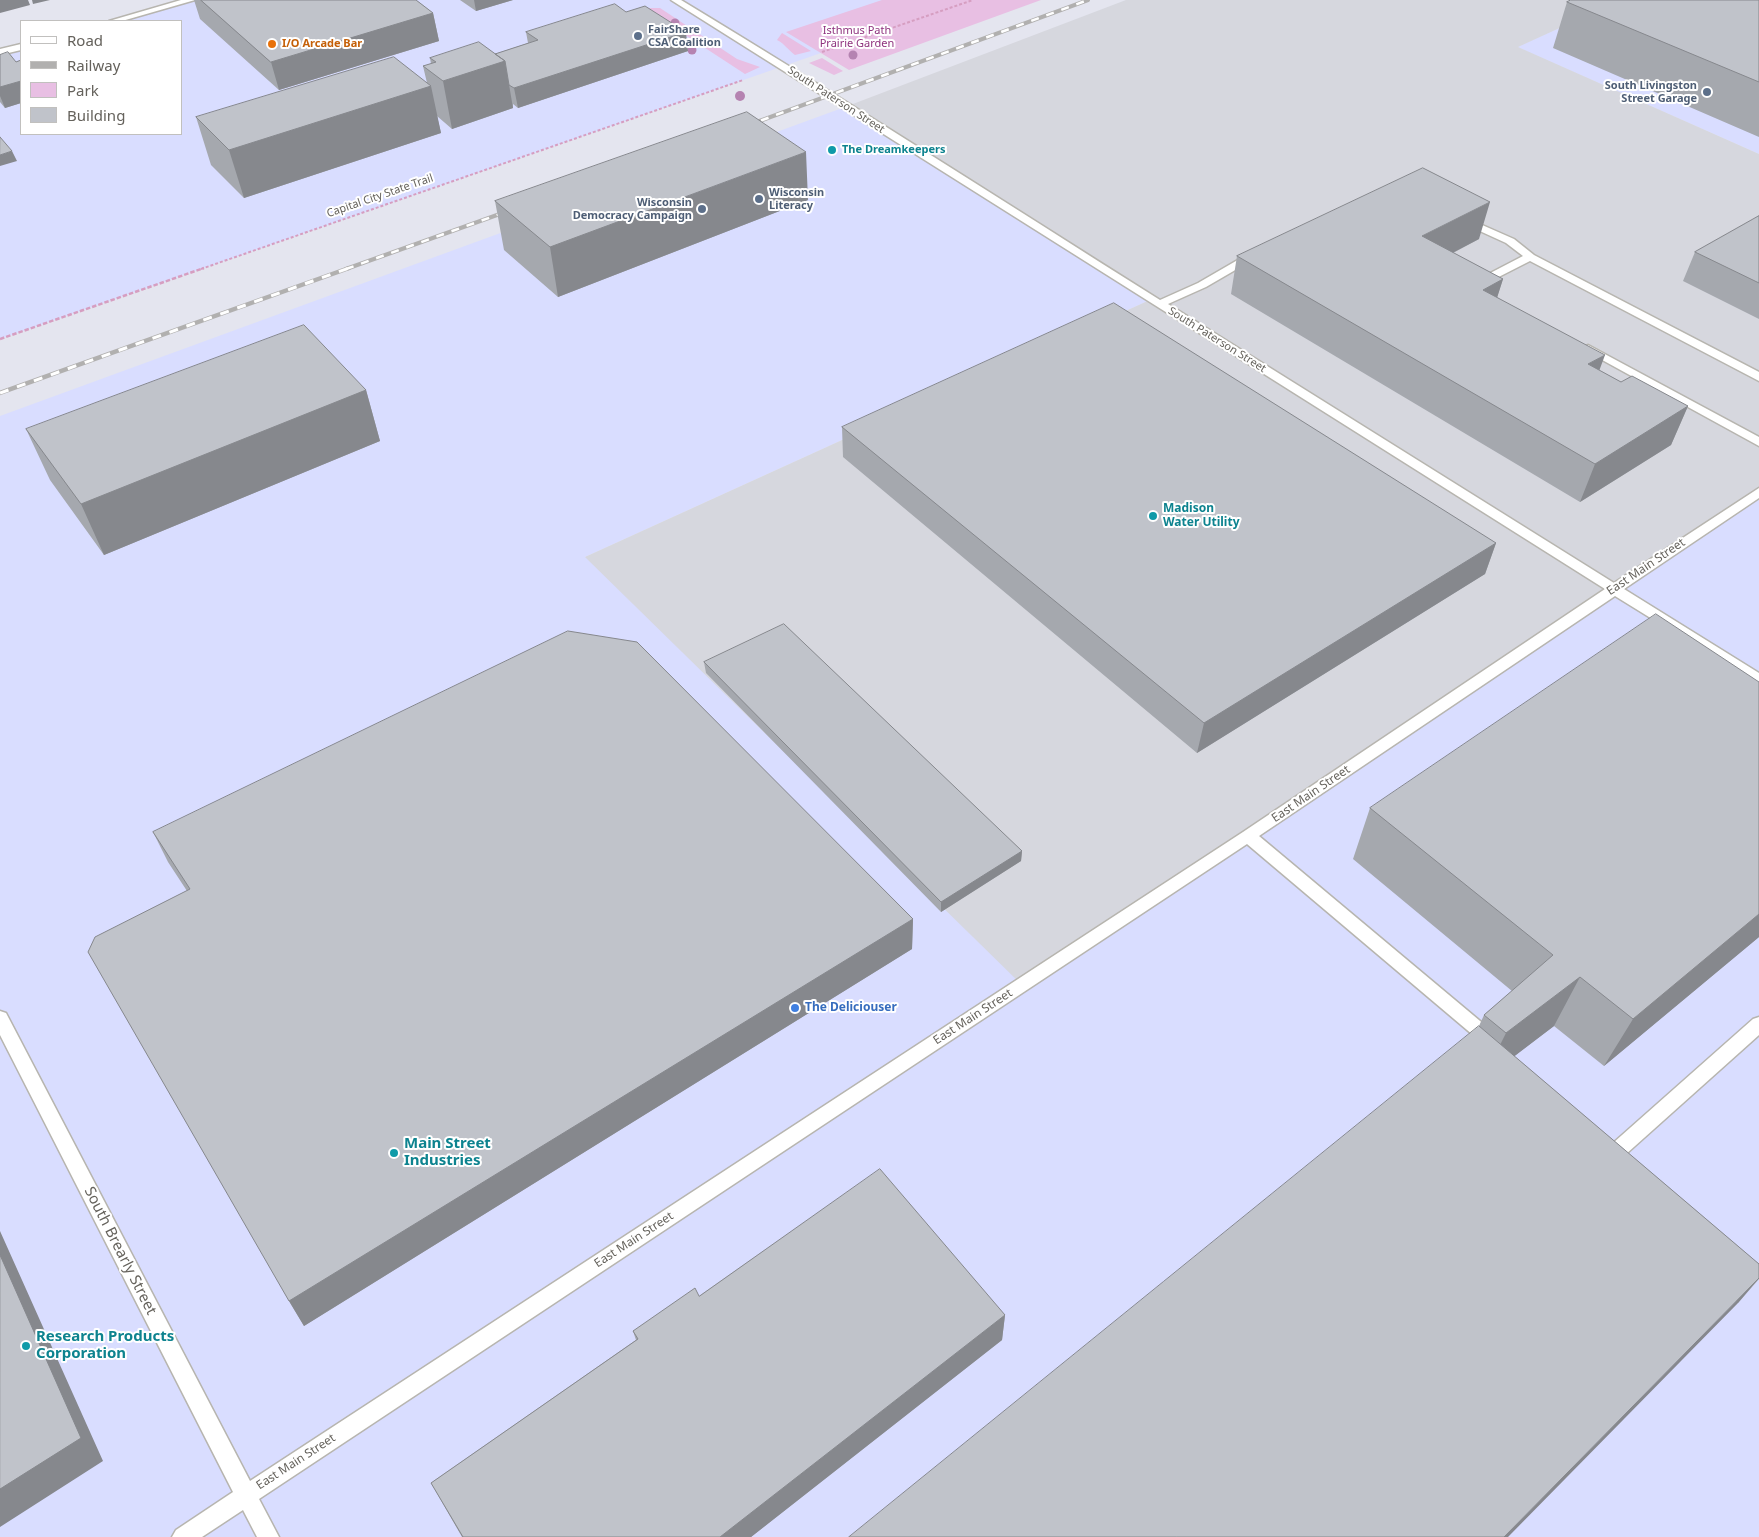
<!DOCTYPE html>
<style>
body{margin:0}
#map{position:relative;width:1759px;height:1537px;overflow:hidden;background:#e4e5ef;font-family:"Noto Sans",sans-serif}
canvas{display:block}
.legend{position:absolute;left:20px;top:20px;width:162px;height:115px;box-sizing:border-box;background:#fff;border:1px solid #c1c0be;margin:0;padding:6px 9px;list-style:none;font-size:15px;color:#65625c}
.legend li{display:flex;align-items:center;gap:10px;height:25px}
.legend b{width:25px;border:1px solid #c1c0be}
</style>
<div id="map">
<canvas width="1759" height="1537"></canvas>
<ul class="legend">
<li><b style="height:6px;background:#fff"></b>Road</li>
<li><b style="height:6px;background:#b1b0af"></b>Railway</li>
<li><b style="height:14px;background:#e8bfe3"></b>Park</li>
<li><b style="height:14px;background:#c0c3ca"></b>Building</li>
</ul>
</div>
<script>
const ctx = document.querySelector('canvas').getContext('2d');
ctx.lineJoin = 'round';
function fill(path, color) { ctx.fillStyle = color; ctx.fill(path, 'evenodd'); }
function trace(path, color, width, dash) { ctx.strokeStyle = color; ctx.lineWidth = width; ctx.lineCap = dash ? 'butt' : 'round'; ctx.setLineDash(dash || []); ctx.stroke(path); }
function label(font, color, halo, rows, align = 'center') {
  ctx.font = font + ' "Noto Sans",sans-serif'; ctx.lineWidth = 4; ctx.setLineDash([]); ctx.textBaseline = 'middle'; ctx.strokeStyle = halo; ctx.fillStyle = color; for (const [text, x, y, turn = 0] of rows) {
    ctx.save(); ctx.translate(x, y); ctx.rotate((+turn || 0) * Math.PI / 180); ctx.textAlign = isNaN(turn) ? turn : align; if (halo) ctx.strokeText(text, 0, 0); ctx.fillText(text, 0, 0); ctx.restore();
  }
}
const commercial = new Path2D(`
 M191,0H973L0,339V52L21,47V134H181V21H113Z
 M1621,0H1759V154L1517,47Z
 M845,107L1152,299L585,557L1759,492V1537H0V416Z`);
const industrial = new Path2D(`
 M1126,0H1621L1518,47L1759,154V492L1022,985L585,557L1152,299L845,107Z`);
const green = new Path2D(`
 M882,0H1041L849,70L786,32Z
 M644,8H660L737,59L760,67L745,74Z
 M782,33L811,51L795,55C788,50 785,44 777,40Z
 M822,58L843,71L834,75L809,63Z`);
const pathFar1 = new Path2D(`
 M822,52L973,0
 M201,269L743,80`);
const path = new Path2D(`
 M0,339L204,268`);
const minor = new Path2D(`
 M181,0H195L122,21H109Z
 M671,0H681C842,97 1001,200 1160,300L1198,283L1248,254H1256V258L1206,287L1168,304L1614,583L1759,488V498L1624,589L1759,673V685L1615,596L1259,836L1498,1036L1501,1041L1498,1046L1492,1048L1486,1046L1247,844L259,1499L279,1537H257L243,1510L202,1537H172L176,1530L233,1492L0,1035V1011L6,1013L250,1481L1243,832L1605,589Z
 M21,44V50L0,55V49Z
 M1464,217L1514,239L1534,255L1759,372V381L1530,261L1481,286H1473V282L1523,256L1506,243L1460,222V218Z
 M1588,345L1759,437V446L1584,350L1582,348Z
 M1759,1017V1035L1625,1155L1619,1157L1613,1155L1610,1149L1613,1143L1753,1019Z`);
const railFar1 = new Path2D(`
 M746,126L1088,0
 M346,269L511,210`);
const rail = new Path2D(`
 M0,393L349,268`);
const trees = [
 [675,23,4.5],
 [692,50,4.5],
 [853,55,4.5],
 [740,96,5]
];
const wall = new Path2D(`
 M194,0H416L433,13L439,41L279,90L200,19Z
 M460,0H513L476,11Z
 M1759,0V137L1553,48L1567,2Z
 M626,12L688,51L518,108L513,104V108L452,129L437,116L441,133L244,198L211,165L196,117L427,83L423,66L431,64L430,58L495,54L528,43L526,32Z
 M0,55L16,62L21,60V103L5,108L0,102Z
 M808,200L558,297L504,250L495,201Z
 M1759,216V319L1683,281L1695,252Z
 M1479,239L1453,253L1503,279L1497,297L1599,370L1621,382L1688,406L1671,445L1580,502L1231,294L1237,256Z
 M366,390L380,441L104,555L50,480L26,429Z
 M842,427L1496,543L1485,574L1197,753L843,457Z
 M704,662L1022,851L1021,861L941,912L706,673Z
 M1759,682V937L1604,1066L1554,1026L1514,1056L1759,1264V1279L1738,1303L1479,1026L1484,1015L1512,991L1353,859L1370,808Z
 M153,832L913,919L912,949L304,1326L289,1301L187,891L168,862Z
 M699,1296L1005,1315L1002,1340L751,1537H462L431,1483L636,1340L633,1331Z`);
const shadedWall = new Path2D(`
 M0,0H28L30,5L0,13Z
 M32,0H50L33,4Z
 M474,0H513L476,11Z
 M433,13L439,41L279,90L271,62Z
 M686,32L688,51L518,108L514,88Z
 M505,61L513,108L452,129L443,81Z
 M21,81V103L5,108L0,96V87Z
 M431,86L441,133L244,198L229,150Z
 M12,151L17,161L0,166V155Z
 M806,152L808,200L558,297L550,247Z
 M1490,202L1479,239L1412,274L1422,236Z
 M1503,279L1491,317L1483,290Z
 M1605,355L1591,393L1588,364Z
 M366,390L380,441L104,555L81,504Z
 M1688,406L1671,445L1580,502L1595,464Z
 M1496,543L1485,574L1197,753L1204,723Z
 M1022,851L1021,861L941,912V902Z
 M1759,914V937L1604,1066L1633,1019Z
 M913,919L912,949L304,1326L289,1301Z
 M1580,977L1554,1026L1482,1081L1506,1033Z
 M0,1231L103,1461L0,1527Z
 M1759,1278L1738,1303L1508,1537H1504Z
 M1005,1315L1002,1340L751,1537H720Z`);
const building = new Path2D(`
 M201,0H416L433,13L271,62Z
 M1571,0H1759V82L1567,2Z
 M615,4L626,12L645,6L686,32L514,88L509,85L505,61L495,54L538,40L526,32Z
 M479,42L505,61L443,81L423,66L436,62L430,58Z
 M8,52L16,62L21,60V81L0,87V55Z
 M394,57L431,86L229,150L196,117Z
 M747,112L806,152L550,247L495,201Z
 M0,137L12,151L0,155Z
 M1423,168L1490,202L1422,236L1503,279L1483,290L1605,355L1588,364L1621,382L1632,376L1688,406L1595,464L1237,256Z
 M1759,216V283L1695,252Z
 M1114,303L1496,543L1204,723L842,427Z
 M304,325L366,390L81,504L26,429Z
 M1656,614L1759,682V914L1633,1019L1580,977L1506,1033L1484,1015L1553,955L1370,808Z
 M784,624L1022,851L941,902L704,662Z
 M568,631L637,642L913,919L289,1301L88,952L95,937L190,889L153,832Z
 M1479,1026L1759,1264V1278L1504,1537H849Z
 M880,1169L1005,1315L720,1537H463L431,1483L638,1339L633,1331L695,1288L699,1296Z
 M0,1255L81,1438L0,1489Z`);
const markers = [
 [638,36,5,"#5c6f8a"],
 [272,44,5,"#e8710a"],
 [1707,92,5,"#5c6f8a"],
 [832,150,5,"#0f9aa8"],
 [759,199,5,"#5c6f8a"],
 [702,209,5,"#5c6f8a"],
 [1153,516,5,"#0f9aa8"],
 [795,1008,5,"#3f7fe0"],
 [394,1153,5,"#0f9aa8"],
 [26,1346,5,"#0f9aa8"]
];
const farServicenames = [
 ["FairShare",648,30],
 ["CSA Coalition",648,43],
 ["South Livingston",1697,86,"right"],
 ["Street Garage",1697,99,"right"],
 ["Wisconsin",769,193],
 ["Literacy",769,206],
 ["Wisconsin",692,203,"right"],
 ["Democracy Campaign",692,216,"right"]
];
const farParknames = [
 ["Isthmus Path",857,31],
 ["Prairie Garden",857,44]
];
const farFoodnames = [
 ["I/O Arcade Bar",282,44]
];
const farStreetnames = [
 ["South Paterson Street",836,100,33],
 ["Capital City State Trail",380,196,-19],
 ["South Paterson Street",1217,340,32]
];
const farCulturenames = [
 ["The Dreamkeepers",842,150]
];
const cultureNames = [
 ["Madison",1163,509],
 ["Water Utility",1163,523]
];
const streetNames = [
 ["East Main Street",1646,567,-34],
 ["East Main Street",1311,794,-34],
 ["East Main Street",973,1017,-33],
 ["East Main Street",634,1240,-33],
 ["East Main Street",296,1462,-33]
];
const shopNames = [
 ["The Deliciouser",805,1008]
];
const nearCulturenames = [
 ["Main Street",404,1144],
 ["Industries",404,1161],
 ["Research Products",36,1337],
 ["Corporation",36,1354]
];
const nearStreetnames = [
 ["South Brearly Street",120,1251,63]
];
fill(commercial, '#d9ddff');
fill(industrial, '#d6d7de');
fill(green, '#e8bfe3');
trace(minor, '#b7b5af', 3);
trace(pathFar1, '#d69ec1', 2, [3, 2]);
trace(path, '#d69ec1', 2.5, [4.5, 2]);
fill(minor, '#fff');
trace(railFar1, '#b1b0af', 4);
trace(rail, '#b1b0af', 4.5);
trace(railFar1, '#fff', 2.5, [8]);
trace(rail, '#fff', 3, [9]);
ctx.fillStyle = '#b583b1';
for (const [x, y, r] of trees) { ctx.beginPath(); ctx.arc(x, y, r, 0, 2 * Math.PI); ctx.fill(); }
fill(wall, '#a5a8ae');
fill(shadedWall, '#86888d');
fill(building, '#c0c3ca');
trace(building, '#86888d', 1);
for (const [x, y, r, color] of markers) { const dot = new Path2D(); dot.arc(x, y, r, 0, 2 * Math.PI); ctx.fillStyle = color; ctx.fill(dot); trace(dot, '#fff', 2); }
label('bold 11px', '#4e5e75', '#fff', farServicenames, 'left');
label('11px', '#8e327e', '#fff', farParknames);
label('bold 11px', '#c56008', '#fff', farFoodnames, 'left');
label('11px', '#65625c', '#fff', farStreetnames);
label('bold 11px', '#0d838f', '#fff', farCulturenames, 'left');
label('bold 12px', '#0d838f', '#fff', cultureNames, 'left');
label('12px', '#65625c', '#fff', streetNames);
label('bold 12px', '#366cbe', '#fff', shopNames, 'left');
label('bold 15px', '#0d838f', '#fff', nearCulturenames, 'left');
label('15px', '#65625c', '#fff', nearStreetnames);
</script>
